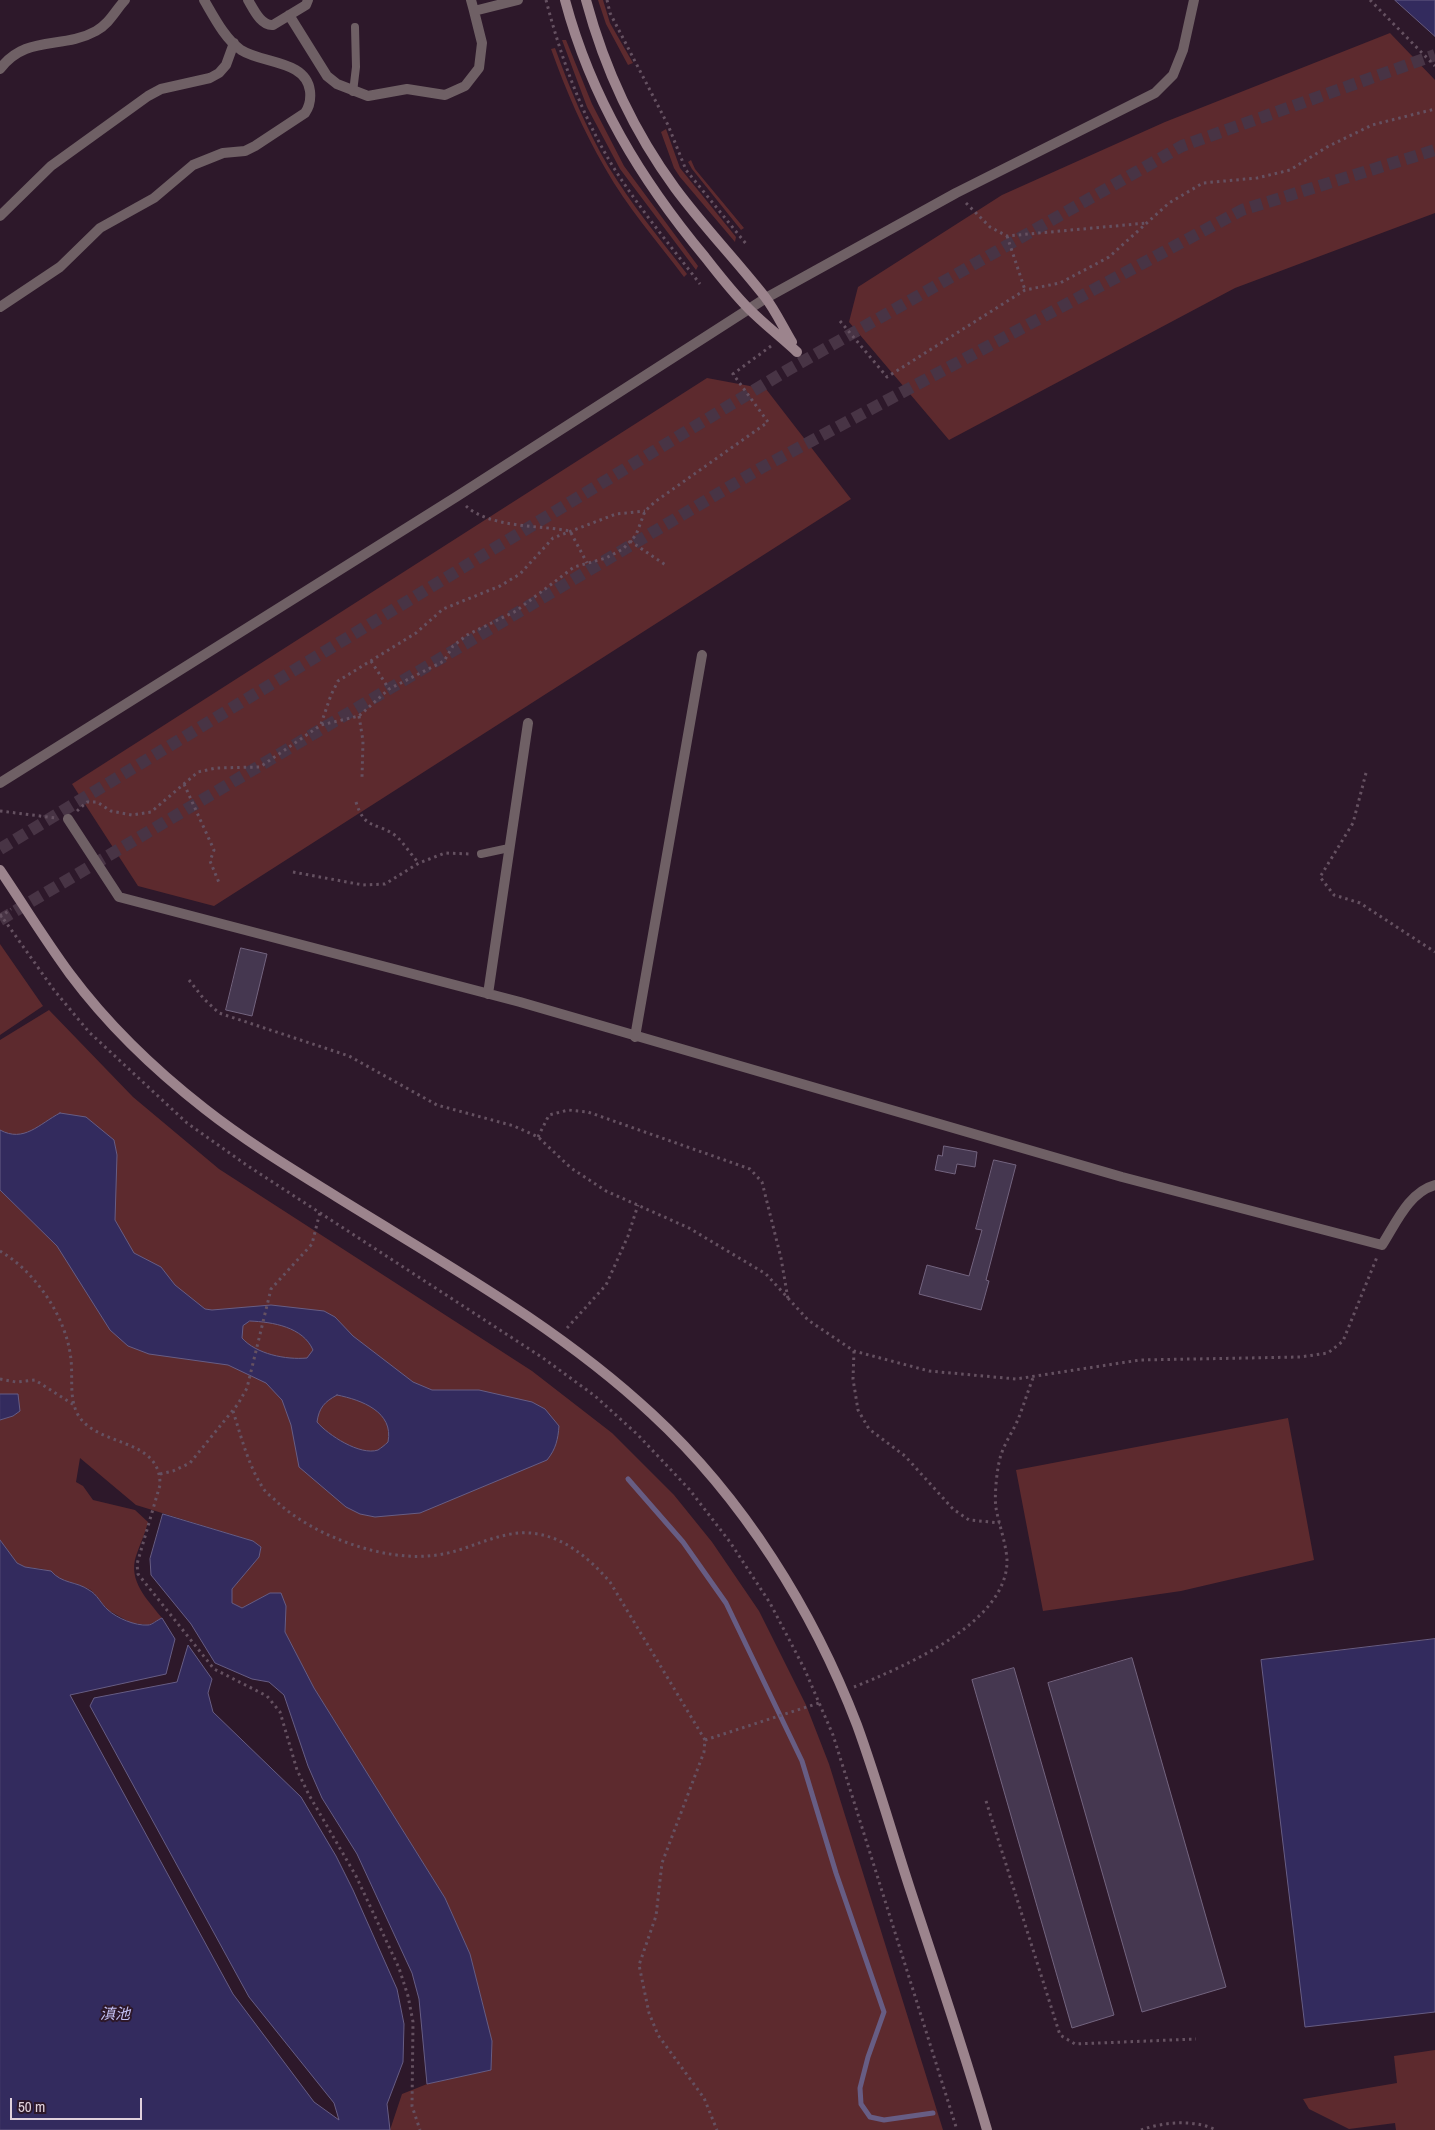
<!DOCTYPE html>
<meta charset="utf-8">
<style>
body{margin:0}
#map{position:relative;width:1435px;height:2130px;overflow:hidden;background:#2d182a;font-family:"Archivo Narrow",sans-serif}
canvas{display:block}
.scale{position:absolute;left:10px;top:2098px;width:132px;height:22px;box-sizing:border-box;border:2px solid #e1d2dd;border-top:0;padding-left:6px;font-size:15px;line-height:18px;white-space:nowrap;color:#e1d2dd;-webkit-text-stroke:4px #2d182a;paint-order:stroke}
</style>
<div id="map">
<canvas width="1435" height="2130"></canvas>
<div class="scale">50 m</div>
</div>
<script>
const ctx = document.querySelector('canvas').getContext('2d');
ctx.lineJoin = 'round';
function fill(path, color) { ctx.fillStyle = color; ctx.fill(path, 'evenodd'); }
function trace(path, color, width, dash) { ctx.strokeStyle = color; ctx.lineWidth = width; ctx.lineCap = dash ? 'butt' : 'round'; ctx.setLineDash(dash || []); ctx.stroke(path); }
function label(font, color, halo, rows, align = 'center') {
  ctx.font = font + ' "Archivo Narrow","Noto Sans SC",sans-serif'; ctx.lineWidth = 4; ctx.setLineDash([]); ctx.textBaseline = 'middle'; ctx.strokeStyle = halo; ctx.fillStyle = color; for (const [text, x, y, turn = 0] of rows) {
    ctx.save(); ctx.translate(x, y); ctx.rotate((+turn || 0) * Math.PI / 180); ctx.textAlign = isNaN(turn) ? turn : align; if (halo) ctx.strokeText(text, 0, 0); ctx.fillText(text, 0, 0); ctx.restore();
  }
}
const green = new Path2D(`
 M598,0H603L610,23L633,63L628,65L606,24Z
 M1390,33L1435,80V213L1235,288L949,440L849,322L858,287L1002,195L1165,122Z
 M562,40H566L592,104L624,166L698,266L696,270L620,169L587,107Z
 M555,48C570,89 586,128 608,166C631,204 660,239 687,274L684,277C657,241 627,207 605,168C583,130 566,91 551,49Z
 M666,129L680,168L736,237L735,242L680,177L674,168L661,132Z
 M691,160L695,169L744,228L741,230L692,169L688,162Z
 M707,378L766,389L851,499L214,906L138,886L72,784Z
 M0,944L43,1006L0,1035Z
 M49,1010L133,1097L219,1169L532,1371L612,1433L674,1495L712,1542L759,1611L806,1705L829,1764L943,2130H390L402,2094L427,2084L491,2070L492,2041L470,1954L445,1898L314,1688L285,1632L286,1606L270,1593L242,1608L232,1603V1589L259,1557L261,1547L253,1541L136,1505L80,1458L76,1482L83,1486L93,1500L135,1510L148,1522C145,1534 140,1544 136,1556C128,1581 147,1599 162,1618L149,1625L131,1623L108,1610L91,1590L74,1583L65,1582L43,1569L25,1567L17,1563L0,1540V1420L13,1416L20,1411L17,1394H0V1040Z
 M1288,1418L1314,1560L1181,1591L1043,1611L1016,1470Z
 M1435,2050V2130H1396L1395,2123L1349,2129L1309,2109L1303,2099L1397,2083L1394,2056Z`);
const water = new Path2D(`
 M1395,0H1435V36Z
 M60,1113L86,1117L114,1140L117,1155L115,1220L134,1253L161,1267L175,1285L205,1309L212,1310L271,1305L324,1311L335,1317L353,1336L413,1382L432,1390H479L532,1402L545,1409L559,1426C558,1439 556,1449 547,1460L420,1513L375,1517L360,1514L346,1507L299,1467L291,1425L282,1400L266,1383L228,1365L149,1354L128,1346L110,1330L57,1246L0,1190V1130C24,1143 39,1124 60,1113ZM250,1321C273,1322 303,1327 313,1350L307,1358C286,1360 256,1354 242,1338L243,1326ZM337,1395C362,1400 394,1412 388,1442C385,1445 381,1448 378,1450C360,1456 328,1435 317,1422C319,1408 324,1402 337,1395Z
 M0,1394H18L20,1411L13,1416L0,1420Z
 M163,1514L253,1541L261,1547L259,1557L232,1589V1603L242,1608L270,1593H281L286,1606L285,1632L314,1688L445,1898L470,1954L492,2041L491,2070L427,2084L419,1999L412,1973L357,1854L322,1798L308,1766L284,1695L269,1682L252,1679L215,1663L191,1624L151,1575L150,1559Z
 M0,1540L17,1563L25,1567L51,1571C62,1584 76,1581 89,1590C97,1594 101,1604 108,1610C117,1618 135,1626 148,1625C152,1625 157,1620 162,1618L175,1639L166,1674L70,1695L233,1994L314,2102L339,2120L334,2103L249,1997L90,1706L94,1698L177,1682L188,1645L212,1679L208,1693L213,1712L301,1797L336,1856L353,1890L397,1989L404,2024L403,2062L387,2104L390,2130H0Z
 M1435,1639V2012L1305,2027L1261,1660Z`);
const stream = new Path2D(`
 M628,1479L683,1542L726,1603L802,1761L836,1873L884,2012L868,2057L860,2088L861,2104L870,2117L884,2120L933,2113`);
const building = new Path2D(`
 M241,948L267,954L252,1016L226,1010Z
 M944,1146L977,1152L975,1167L957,1164L955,1174L935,1170L938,1155L942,1156Z
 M994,1160L1016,1165L986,1280L989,1281L981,1310L919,1294L927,1265L969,1276L982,1230L976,1229Z
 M1132,1658L1226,1987L1142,2012L1048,1683Z
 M1014,1668L1114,2015L1072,2028L972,1680Z`);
const primaryTunnel = new Path2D(`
 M0,849L786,371L1182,146L1435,55
 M0,920L761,468L1242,210L1435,150`);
const path = new Path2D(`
 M546,0C561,58 581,113 612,165C638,207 670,245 700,284
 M607,0L610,13L668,125L686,170L747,245
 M1370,0L1435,66
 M966,203L990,227L1007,236L1147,223
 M1007,236L1025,290
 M840,321L887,377L1025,290L1060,283L1109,257L1169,203L1203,183L1257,178L1290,170L1327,147L1372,125L1435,109
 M466,506C490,528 539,525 570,531L587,563
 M630,541L667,566
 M371,661L389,689
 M359,716L363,741L362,777
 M321,724L331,695L338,681L416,633L443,609L500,586L520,574L553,538L616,514L645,511
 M1366,773L1353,823L1320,877L1334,895L1360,903L1435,952
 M184,784L214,850L210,861L220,885
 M356,802C365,831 376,821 396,836C404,843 411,855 419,863
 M0,811L56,818
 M77,811L87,802H97L111,811L132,815L151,812L198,772L216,768L260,767L321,725L359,716L389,689L444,661L453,646L467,635L516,611L574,567L606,558L623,549L636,535L645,511L656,501L768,422L733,374L771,346
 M293,872L363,885L385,884L419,863L445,853L471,854
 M0,914L54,990L89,1032L187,1123L248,1166L543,1358L595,1396L638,1435L689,1489L730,1542L770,1603L804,1668L833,1735L957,2130
 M0,917L11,909
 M189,980L204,999L219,1013L349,1056L437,1105L514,1126L538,1137L571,1168L606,1191L689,1228L766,1274L808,1320L854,1351L929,1371L1016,1379L1140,1360L1300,1357L1328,1353L1343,1341L1377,1257
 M538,1137L549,1115L568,1110L588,1112L750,1169L762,1182L781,1258L788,1299
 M0,1251C36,1272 67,1318 71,1360C73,1378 69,1396 77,1413C95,1448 161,1436 160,1485L137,1564L138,1574L214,1669L267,1696L280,1712L297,1770L309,1795L356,1876L399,1968L408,1996L413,2022L412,2106L420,2130
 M567,1328L606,1285L628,1236L638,1205
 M854,1351L853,1379L858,1410L869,1429L905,1456L953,1509L969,1520L1000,1523
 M0,1379L16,1382L35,1380L74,1405
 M233,1411C241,1436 248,1465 263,1488C266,1493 272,1497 276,1501C313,1536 386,1563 437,1555C461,1552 482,1540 506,1535C549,1525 583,1551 610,1582L705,1740L704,1752L662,1863L656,1916L639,1965L649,2013L658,2035L704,2098L717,2130
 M160,1474L173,1471L190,1463L238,1404L247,1388L271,1289L312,1244L320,1212
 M854,1687C903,1667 1008,1623 1007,1560C1006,1543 999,1525 996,1508C994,1497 997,1466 1001,1455C1005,1442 1014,1430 1019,1417C1024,1404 1028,1391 1033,1378
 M705,1740L819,1703
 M986,1801L1060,2035L1075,2044L1196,2039
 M1141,2130C1163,2122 1194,2119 1216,2130`);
const lane = new Path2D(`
 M353,92L356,67L355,27
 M481,854L509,848`);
const street = new Path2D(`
 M248,0C254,10 261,26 273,25L306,5L308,0
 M471,0L474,11L518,0
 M289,15L327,76L337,84L368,96L407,89L445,95L465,86L479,68L482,43L474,11
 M0,69C26,34 62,50 96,31C110,23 115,11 125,0
 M0,216L51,166L148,96L161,89L210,78L219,73L226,65L234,43
 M0,307L60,267L100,228L154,198L193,165L223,153L245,151L255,146L305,113C310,106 311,100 310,91C306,60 263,64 241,50C225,39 214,17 204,0
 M0,783L456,497L766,298L956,193L1155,93L1173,75L1183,50L1194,0
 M68,819L119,897L520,1002L1122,1177L1382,1245C1396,1223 1409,1192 1435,1185
 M488,994L528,723
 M635,1037L702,655`);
const secondary = new Path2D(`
 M565,0C591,98 641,180 705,257C719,275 733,293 749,309C764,324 782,338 797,352
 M586,0C604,67 634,132 675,188C703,226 736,260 765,297C775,310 783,327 792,342
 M0,870C23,904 45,940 70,974C108,1025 155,1070 205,1109C247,1142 292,1169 337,1197C445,1264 559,1327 652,1414C743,1498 813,1610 857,1725C877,1780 893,1837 911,1892C937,1971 964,2050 987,2130`);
const waterNames = [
 ["滇池",115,2015]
];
fill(green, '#5d2a2e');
fill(water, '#332b5e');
trace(water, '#675d84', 1);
trace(stream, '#675d84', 5);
fill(building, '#453750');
trace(building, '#73647f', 1);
trace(primaryTunnel, '#483445', 12, [12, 6]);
trace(path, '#655161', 3, [2.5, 4]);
trace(lane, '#6f6065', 8);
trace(street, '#6f6065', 10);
trace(secondary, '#9c848d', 10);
label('italic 15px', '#c4c0f3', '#2d182a', waterNames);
</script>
